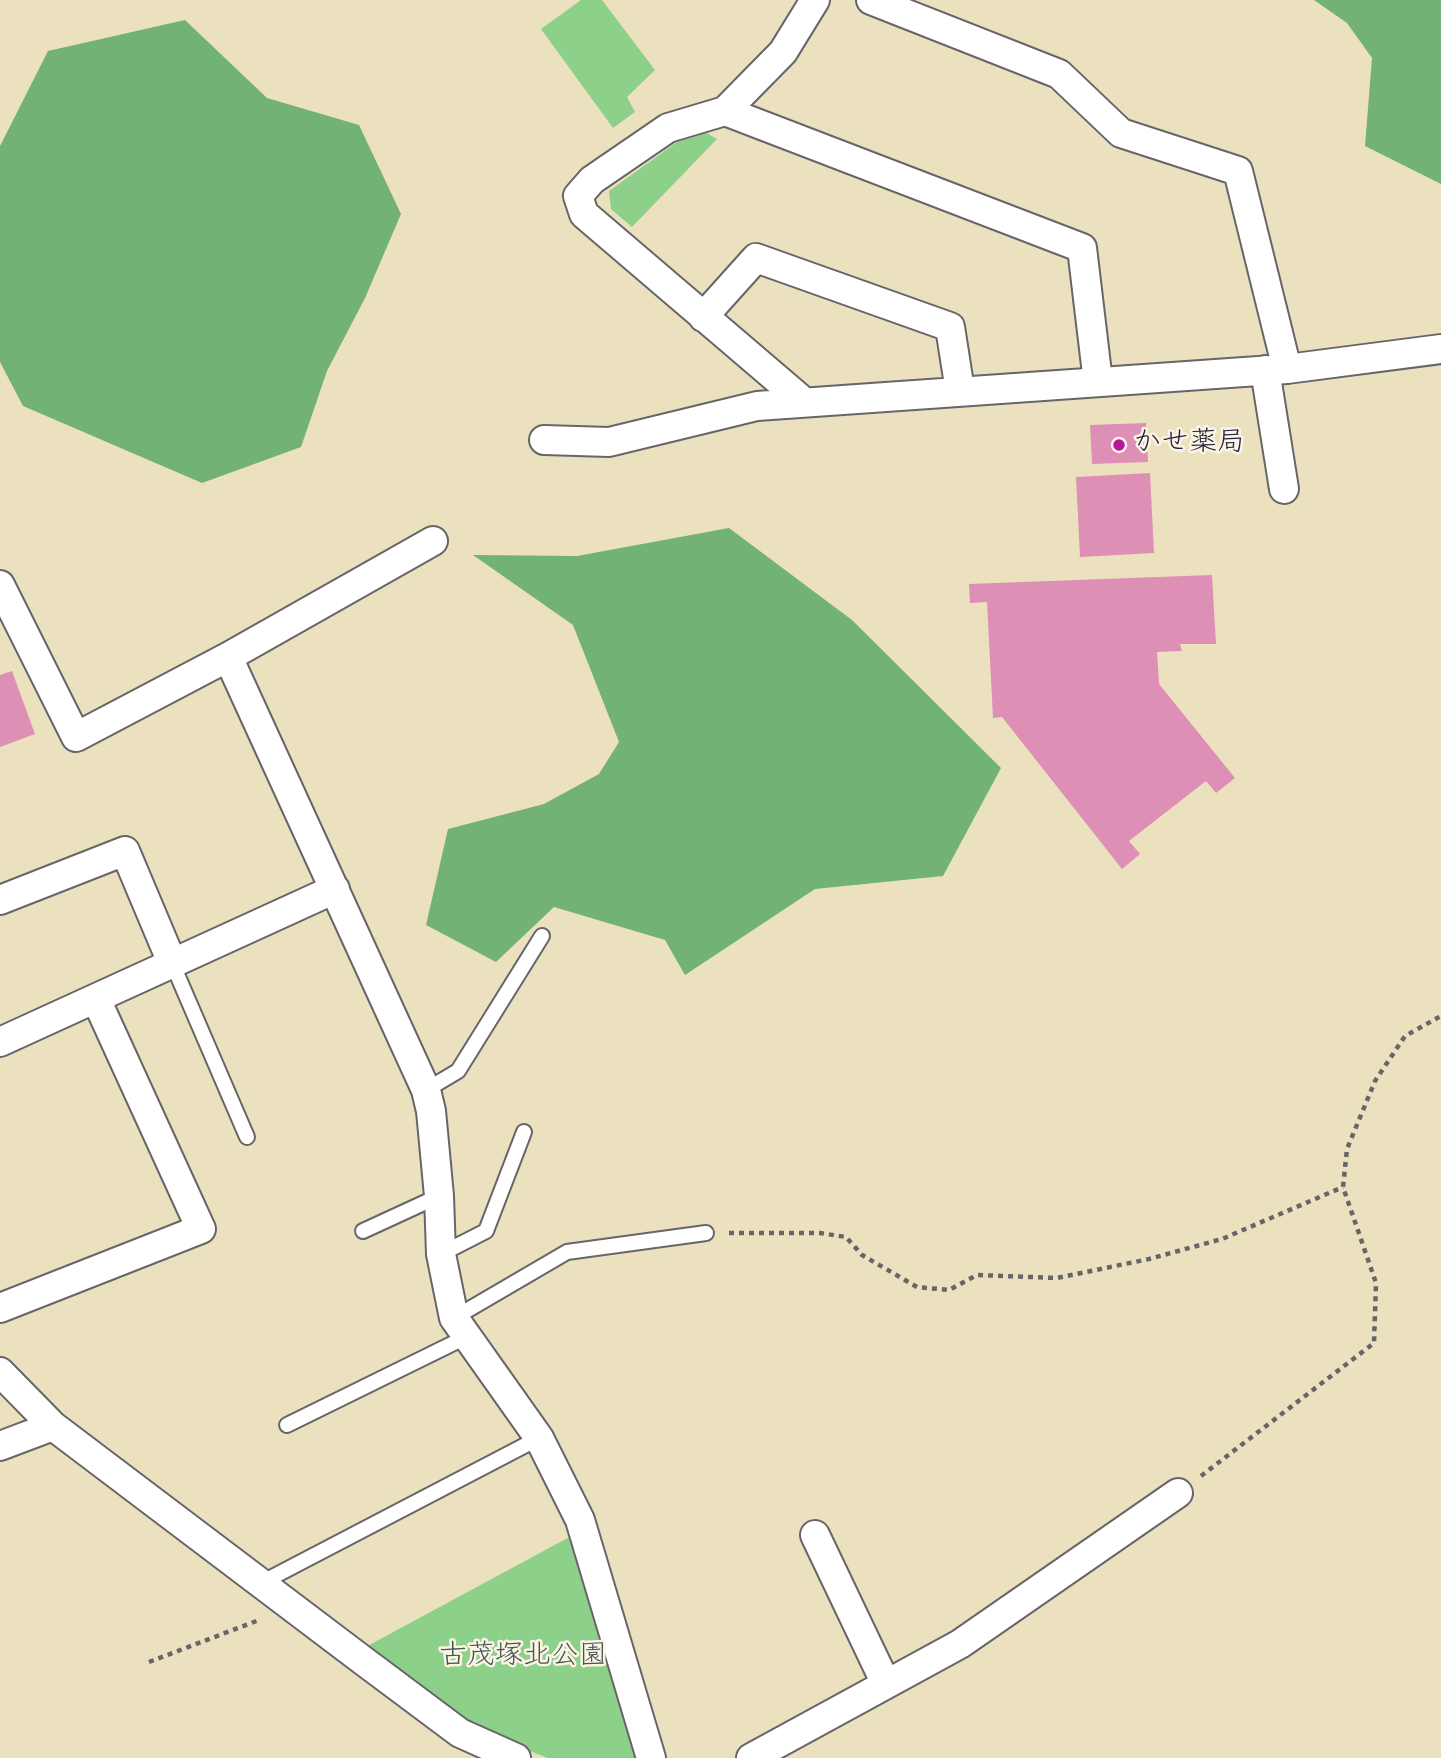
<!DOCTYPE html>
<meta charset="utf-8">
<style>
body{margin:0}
canvas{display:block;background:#ebe1be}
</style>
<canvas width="1441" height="1758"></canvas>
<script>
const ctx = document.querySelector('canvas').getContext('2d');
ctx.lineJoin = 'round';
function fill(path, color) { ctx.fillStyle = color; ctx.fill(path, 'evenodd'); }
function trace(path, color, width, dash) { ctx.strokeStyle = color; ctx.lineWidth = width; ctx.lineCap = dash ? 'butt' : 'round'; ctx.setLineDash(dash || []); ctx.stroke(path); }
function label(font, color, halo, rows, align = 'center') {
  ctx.font = font + ' "Indie Flower","Klee One",sans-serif'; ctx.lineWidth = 5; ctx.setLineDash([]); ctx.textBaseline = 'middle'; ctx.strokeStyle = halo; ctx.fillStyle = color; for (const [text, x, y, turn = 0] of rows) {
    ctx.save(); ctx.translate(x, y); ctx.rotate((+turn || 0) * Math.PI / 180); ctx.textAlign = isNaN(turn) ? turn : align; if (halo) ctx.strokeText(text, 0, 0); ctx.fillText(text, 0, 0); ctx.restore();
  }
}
const green = new Path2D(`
 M581,0H602L655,70L627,97L635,112L613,128L541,29Z
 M707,133L717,139L632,227L611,209L609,191L677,142Z
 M575,1534L644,1758H548L464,1726L360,1650Z`);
const forest = new Path2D(`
 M1314,0H1441V184L1365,146L1372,58L1347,23Z
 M185,20L267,98L359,125L401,214L365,298L327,371L301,447L202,483L23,406L0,362V146L48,51Z
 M729,528L852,620L1001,768L943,876L815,889L685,975L665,940L554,907L496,962L426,925L448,829L544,804L599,774L619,742L573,625L473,555L577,556Z`);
const building = new Path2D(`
 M1146,423L1148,462L1092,464L1090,425Z
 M1150,473L1154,553L1080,557L1076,477Z
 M1212,575L1216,644H1180L1182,651L1157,652L1159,684L1235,778L1216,793L1206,781L1129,841L1140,854L1122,869L1002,717L993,718L987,602L970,603L969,584Z
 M12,671L35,734L0,747V675Z`);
const path = new Path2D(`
 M729,1233H820L846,1237L862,1255L917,1287L949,1290L977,1275L1057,1278L1149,1259L1222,1239L1343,1187
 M1201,1476L1374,1343L1376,1283L1343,1187L1347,1149L1375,1081L1405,1036L1441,1016
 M149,1662L259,1620`);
const service = new Path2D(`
 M173,965L247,1137
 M426,1090L458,1071L542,936
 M363,1231L439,1196
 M441,1254L486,1231L524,1132
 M454,1318L567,1252L706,1233
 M287,1425L468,1336
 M261,1583L539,1438`);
const minor = new Path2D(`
 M871,0L1059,74L1121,133L1238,171L1287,369
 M725,111L1082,248L1098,382
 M703,317L756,258L950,327L960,391
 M1265,370L1284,489
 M804,402L584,214L578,196L592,180L668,128L725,111L783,52L815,0
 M544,440L609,442L757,406L1287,369L1441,349
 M0,585L76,737L228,657L433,541
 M228,657L426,1090L431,1111L439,1196L441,1254L454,1318L539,1438L580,1520L651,1758
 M0,900L125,851L173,965
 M0,1042L335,889
 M0,1308L201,1229L96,999
 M0,1372L53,1426L361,1659L460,1733L516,1758
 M0,1446L53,1426
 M815,1535L886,1684
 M751,1758L960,1644L1178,1493`);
const markers = [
 [1119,445,7,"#b5179e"]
];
const poiNames = [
 ["かせ薬局",1133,445]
];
const parkNames = [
 ["古茂塚北公園",523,1658]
];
fill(green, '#8dd089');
fill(forest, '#72b275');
fill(building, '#de8fb6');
trace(service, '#686569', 18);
trace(minor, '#686569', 32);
trace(path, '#686569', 4.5, [5, 5]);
trace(service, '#fff', 14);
trace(minor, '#fff', 28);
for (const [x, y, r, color] of markers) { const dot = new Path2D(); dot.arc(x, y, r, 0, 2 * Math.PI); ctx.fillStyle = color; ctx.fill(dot); trace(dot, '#fcf5e5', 2.5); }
label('28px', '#22223b', '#fcf5e5', poiNames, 'left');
label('28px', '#425652', '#fcf5e5', parkNames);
</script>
